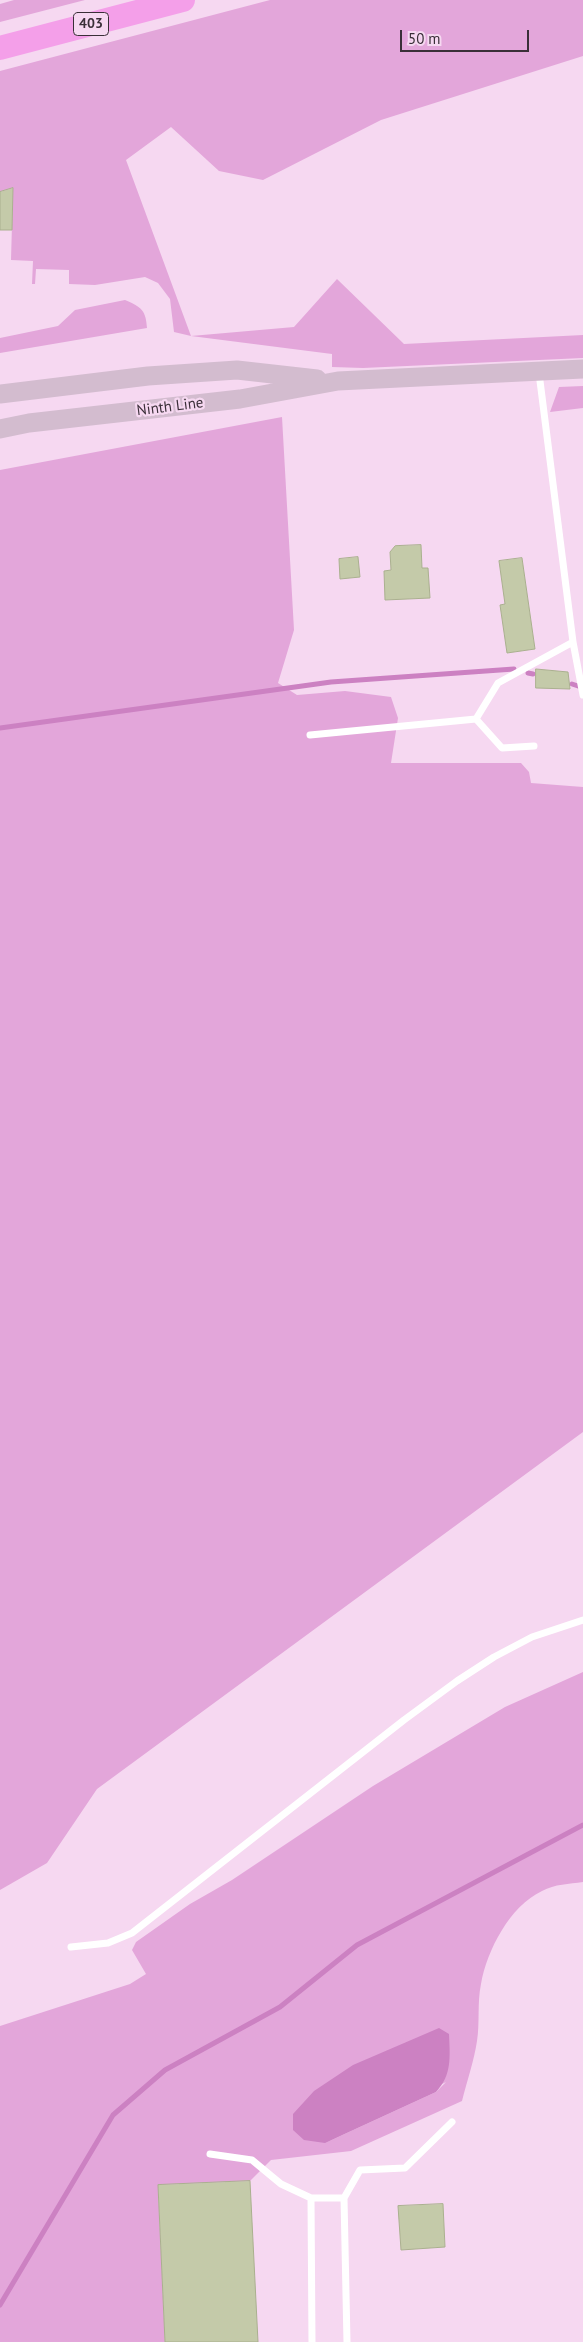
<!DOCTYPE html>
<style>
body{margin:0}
#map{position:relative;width:583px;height:2342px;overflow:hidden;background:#f6d8f1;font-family:"PT Sans",sans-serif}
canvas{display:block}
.scale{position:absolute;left:400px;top:30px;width:129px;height:22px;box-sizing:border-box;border:2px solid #3a2f38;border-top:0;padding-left:6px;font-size:15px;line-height:18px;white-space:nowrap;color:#3a2f38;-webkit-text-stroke:4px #f6d8f1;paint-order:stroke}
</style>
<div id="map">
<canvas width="583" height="2342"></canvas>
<div class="scale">50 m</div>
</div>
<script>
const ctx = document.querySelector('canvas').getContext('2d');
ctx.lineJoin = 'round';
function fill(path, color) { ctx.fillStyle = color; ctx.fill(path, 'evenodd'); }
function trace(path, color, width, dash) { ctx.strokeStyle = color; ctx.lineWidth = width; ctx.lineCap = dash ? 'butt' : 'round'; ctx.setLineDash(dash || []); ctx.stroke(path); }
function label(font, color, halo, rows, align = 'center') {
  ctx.font = font + ' "PT Sans",sans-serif'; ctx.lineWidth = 4.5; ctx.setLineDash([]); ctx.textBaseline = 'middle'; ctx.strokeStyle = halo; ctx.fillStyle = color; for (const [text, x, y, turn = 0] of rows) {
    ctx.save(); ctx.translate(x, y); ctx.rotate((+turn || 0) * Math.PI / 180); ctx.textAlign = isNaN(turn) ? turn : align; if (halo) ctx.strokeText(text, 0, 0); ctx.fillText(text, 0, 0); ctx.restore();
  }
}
const green = new Path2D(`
 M14,0H85L0,22V4Z
 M270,0H583V56L381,120L263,180L219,171L171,127L126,160L191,336L294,327L337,279L404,344L583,335V358L363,368L332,367V354L191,336L174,332L170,299L158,283L145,277L95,285L69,284V270L36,269L35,284H32L33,261L11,260L13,188L0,192V71Z
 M125,300C142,307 146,311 147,328L0,353V338L58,326L75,310Z
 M583,386V408L550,412L559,387Z
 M282,417L294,630L278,683L297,695L345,691L391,697L398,718L391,763H521L529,772L531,783L583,787V1432L97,1789L47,1863L0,1890V470Z
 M583,1672V1882C569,1884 555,1884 542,1891C510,1906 487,1950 481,1984C477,2003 480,2023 477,2041C474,2061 467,2081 462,2101L351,2151L271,2160L250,2181L158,2185L165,2342H0V2026L130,1984L146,1974L132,1950L136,1942L190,1904L232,1880L373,1786L505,1707ZM446,2082L436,2092L325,2143Z`);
const water = new Path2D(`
 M439,2028L449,2034C450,2057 452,2075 436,2092L325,2143L304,2140L293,2130V2114L314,2091L353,2065Z`);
const stream = new Path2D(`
 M528,673L533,674
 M572,684L578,686
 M0,728L331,682L514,669
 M0,2305L113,2115L165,2070L280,2007L357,1945L583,1825`);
const building = new Path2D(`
 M13,188L12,230H0V192Z
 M421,545L422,568H428L430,598L385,600L384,571L391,570L390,552L395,546Z
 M358,557L360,577L340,579L339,559Z
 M522,558L535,649L507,653L500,605L505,604L499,561Z
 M536,669L568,672L570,689L536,688Z
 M250,2181L258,2342H165L158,2185Z
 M443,2204L445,2247L401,2250L398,2206Z`);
const lane = new Path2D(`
 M539,373L573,642L583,695
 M476,719L502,748L534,746
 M310,735L476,719L498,683L573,642
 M71,1947L108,1943L132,1933L404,1720L457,1681L494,1657L532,1637L583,1620
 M210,2154L252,2160L281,2184L311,2198
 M344,2198L360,2170L405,2168L452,2122
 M312,2342L311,2198H344L347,2342`);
const secondary = new Path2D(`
 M0,394L148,376L237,370L317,379
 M0,429L29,423L240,399L338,381L583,369`);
const highway = new Path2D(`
 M0,48L183,0`);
const shields = [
 [91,24,35]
];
const shieldNames = [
 ["403",91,24]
];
const streetNames = [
 ["Ninth Line",170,407,-7]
];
fill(green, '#e3a6da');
fill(water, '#cc81c2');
trace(stream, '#cc81c2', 5);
fill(building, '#c4caa9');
trace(building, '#aab08f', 1);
trace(lane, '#fff', 7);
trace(secondary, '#d3bccf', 19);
trace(highway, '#f49fe9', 24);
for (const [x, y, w] of shields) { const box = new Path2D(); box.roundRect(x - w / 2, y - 11.5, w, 23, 4); ctx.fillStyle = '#f6d8f1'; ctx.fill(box); trace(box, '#3a2f38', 1); }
label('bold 14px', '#3a2f38', null, shieldNames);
label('15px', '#3a2f38', '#f6d8f1', streetNames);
</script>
